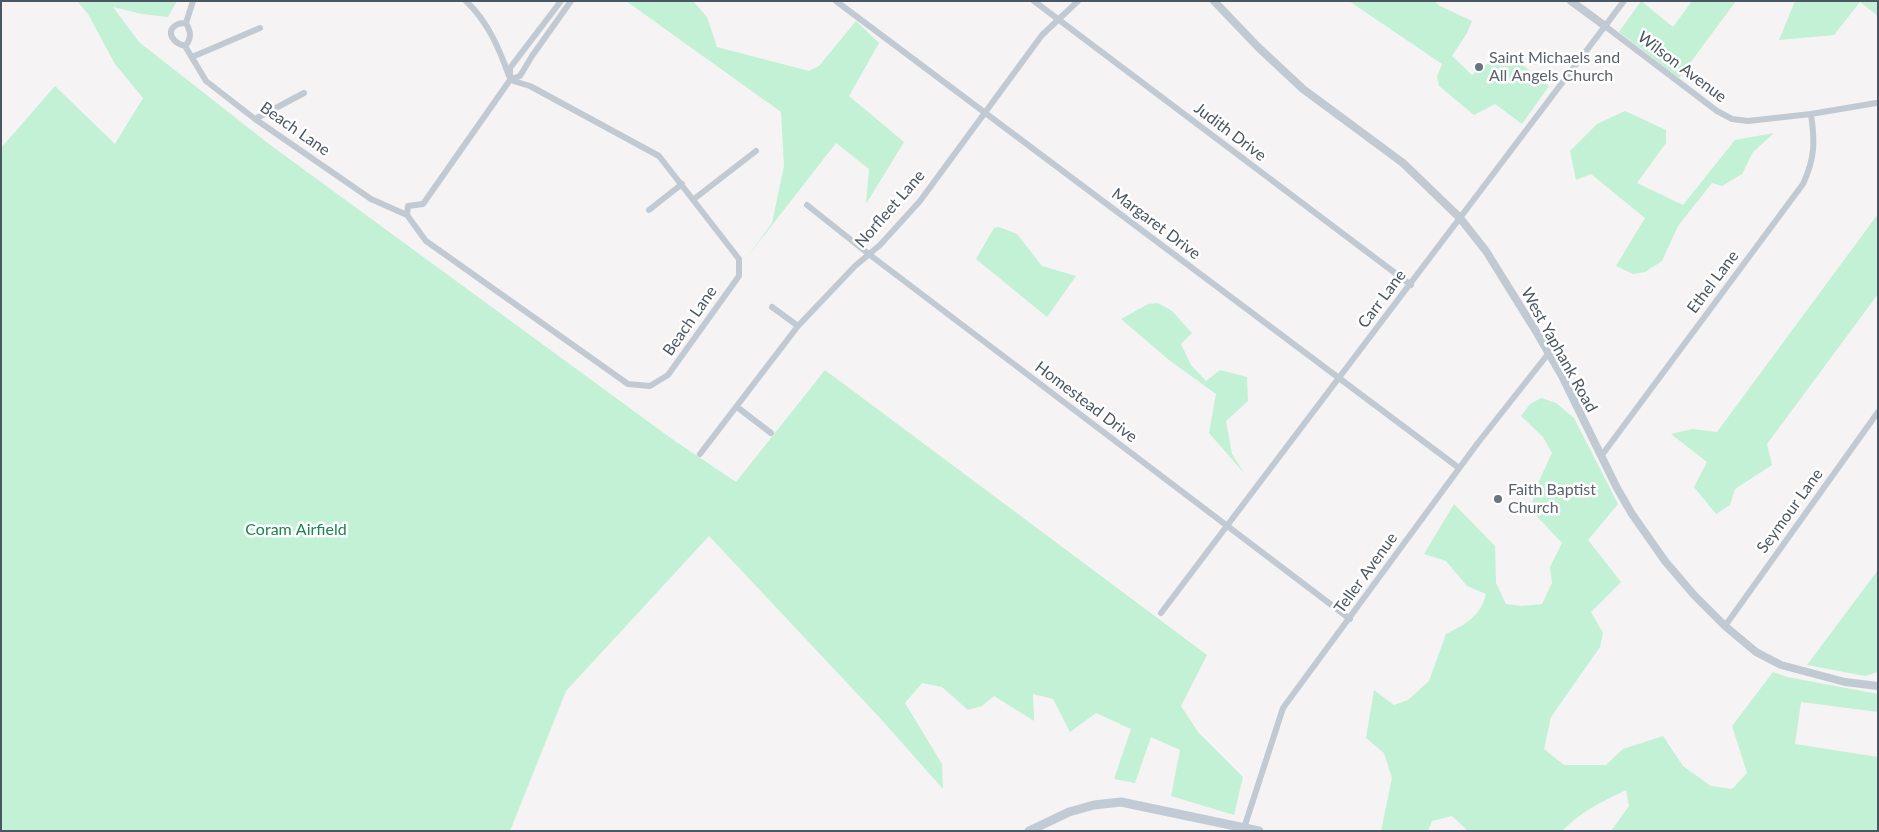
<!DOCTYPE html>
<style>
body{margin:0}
#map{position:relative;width:1879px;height:832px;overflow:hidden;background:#f5f3f3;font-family:Lato,sans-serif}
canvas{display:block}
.frame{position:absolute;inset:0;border:2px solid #4a5661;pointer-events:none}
</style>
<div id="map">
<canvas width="1879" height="832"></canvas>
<div class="frame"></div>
</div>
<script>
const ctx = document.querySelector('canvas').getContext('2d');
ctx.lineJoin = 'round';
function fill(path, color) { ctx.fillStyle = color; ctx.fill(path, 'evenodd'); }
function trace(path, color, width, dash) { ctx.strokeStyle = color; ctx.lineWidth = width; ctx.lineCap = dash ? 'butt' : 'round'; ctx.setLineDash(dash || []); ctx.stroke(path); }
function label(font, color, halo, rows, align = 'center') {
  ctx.font = font + ' Lato,sans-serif'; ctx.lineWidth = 5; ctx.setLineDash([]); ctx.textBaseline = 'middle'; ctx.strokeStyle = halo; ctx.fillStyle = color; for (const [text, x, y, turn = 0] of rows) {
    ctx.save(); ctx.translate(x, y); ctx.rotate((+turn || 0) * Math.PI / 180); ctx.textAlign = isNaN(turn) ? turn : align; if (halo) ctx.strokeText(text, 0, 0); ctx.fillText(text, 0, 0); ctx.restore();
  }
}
const green = new Path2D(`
 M77,1H177L168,17L142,14L113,7L139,42L269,144L672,439L736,482L825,370L1207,655L1181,706L1198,732L1243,777L1234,815L1171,796L1180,750L1151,737L1135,783L1114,779L1131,729L1096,713L1070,732L1053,699L1033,694L1034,721L994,696L982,706L968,710L942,687L922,683L905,703L942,764L943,789L880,718L709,536L566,691L510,831H1V148L55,86L115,144L143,98L115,64L88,14Z
 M626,1H693L707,17L717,47L809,71L819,66L856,21L879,43L849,96L904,142L866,204L869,169L836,143L748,256L772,223L784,166L781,112Z
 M1349,1H1434L1440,6L1472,21L1467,33L1452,56L1472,75L1501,54L1519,62L1549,86L1522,124L1495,104L1474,115L1439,86L1437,77L1442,64Z
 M1641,1L1673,27L1692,1H1736L1679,78L1619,32Z
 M1795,1H1878V16L1860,2L1834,35L1779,40Z
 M1625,111L1666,130V143L1637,183L1683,205L1735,140L1774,133L1753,152L1742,174L1722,186L1712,183L1678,226L1662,261L1645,272L1633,274L1616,266L1645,218L1591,174L1576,180L1570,151L1597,124Z
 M1878,214V294L1767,444L1772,465L1735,489L1730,505L1716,514L1694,487L1707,462L1671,434L1692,429L1717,432Z
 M999,227L1017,234L1042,266L1076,276L1047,317L976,259L994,228Z
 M1158,303L1172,311L1192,333L1181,344L1191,365L1206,381L1220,370L1247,377L1248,401L1226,421L1232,454L1244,473L1209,433L1216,394L1169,360L1121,319L1148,304Z
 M1541,398L1556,403L1574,418L1618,504L1588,540L1621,582L1591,612L1603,633L1600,647L1551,717L1544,749L1564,765H1606L1623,749L1663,736L1683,766L1711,786L1732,789L1747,773L1732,726L1773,672L1787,677L1878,694V712L1801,702L1795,744L1878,757V831H1611L1629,806L1626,790C1603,801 1580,812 1562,831H1468L1452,816L1432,821L1428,831H1381L1392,778L1384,753L1366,738L1374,690L1394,705L1408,700L1429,681L1446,634C1466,624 1480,617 1486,594L1467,586L1446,561L1424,554L1454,504L1495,546L1496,583L1506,604L1522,606L1542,604L1552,583L1550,567L1562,543L1530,509L1539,481L1552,453L1543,437L1521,416L1530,404Z
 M1878,570V672L1865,676L1807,665Z`);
const minor = new Path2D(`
 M466,1C488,22 499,48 509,76
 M836,1L1459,468
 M1034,1L1411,285
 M186,23L193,1
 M1605,26L1717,111L1732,119L1748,121L1811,114L1876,103
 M185,46C192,38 191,32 186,23C166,23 166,41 185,46L206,81L255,119L371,199L407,215L426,241L628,384L650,386L668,375L739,276V259L659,156L530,86L510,80
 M192,57L260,28
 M511,79L520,76L532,56L571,1
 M255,119L304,93
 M694,199L756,151
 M807,205L870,255L1350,619
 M649,210L682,184
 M407,215L408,206L423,204L510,80V68L561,1
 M772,307L798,326
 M737,407L771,433
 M700,454L798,326L855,266L880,245L920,201L1042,35L1078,1
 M1602,455L1803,184C1815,158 1815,142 1811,114
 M1161,613L1624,1
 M1725,626L1878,412
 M1244,828L1283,708L1477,444L1548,354`);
const tertiary = new Path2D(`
 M1214,1L1258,47L1303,89L1403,163L1460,218L1486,251L1537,333L1562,376L1617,488L1632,514L1665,561L1694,595L1725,626L1756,652L1781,665L1845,682L1878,686
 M1571,1L1605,26`);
const secondary = new Path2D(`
 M1029,831L1069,812L1094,805L1121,802L1259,831`);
const markers = [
 [1479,67,5,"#6b7280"],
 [1498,499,5,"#6b7280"]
];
const worshipNames = [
 ["Saint Michaels and",1489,58],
 ["All Angels Church",1489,76],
 ["Faith Baptist",1508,490],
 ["Church",1508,508]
];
const streetNames = [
 ["Wilson Avenue",1682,67,37],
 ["Beach Lane",295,129,35],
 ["Judith Drive",1230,132,37],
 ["Norfleet Lane",890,209,-49],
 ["Margaret Drive",1156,224,37],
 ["Ethel Lane",1713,282,-53],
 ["Carr Lane",1382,299,-53],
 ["Beach Lane",690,321,-55],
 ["West Yaphank Road",1559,350,61],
 ["Homestead Drive",1086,402,37],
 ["Seymour Lane",1790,511,-54],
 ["Teller Avenue",1366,573,-54]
];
const parkNames = [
 ["Coram Airfield",296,530]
];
fill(green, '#c3f1d5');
trace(minor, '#c1cad2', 6);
trace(tertiary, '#c1cad2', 8);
trace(secondary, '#c1cbd6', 9);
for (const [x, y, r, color] of markers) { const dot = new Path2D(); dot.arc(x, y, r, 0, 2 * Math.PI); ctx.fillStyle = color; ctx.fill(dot); trace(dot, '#fff', 2); }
label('16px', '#5b616d', '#fff', worshipNames, 'left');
label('16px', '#4a5661', '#fff', streetNames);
label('16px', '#17864f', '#fff', parkNames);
</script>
